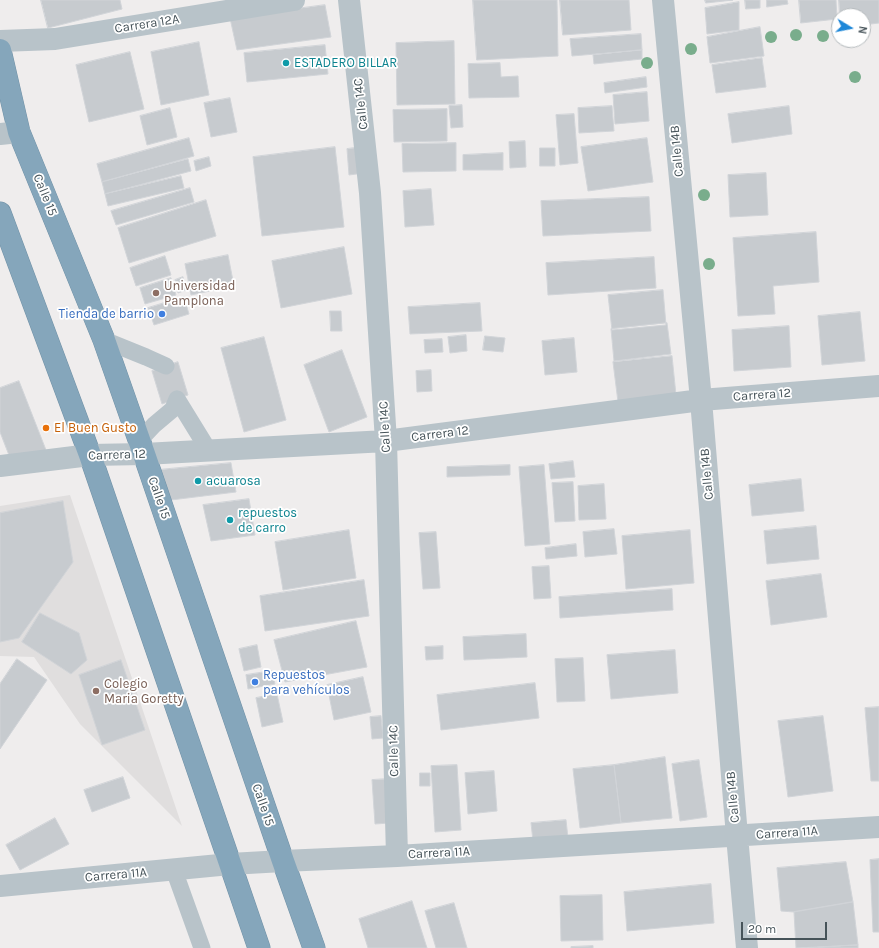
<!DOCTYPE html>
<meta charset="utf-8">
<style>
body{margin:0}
#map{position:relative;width:879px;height:948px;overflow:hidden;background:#efeded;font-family:Karla,sans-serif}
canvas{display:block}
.north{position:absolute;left:831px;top:8px;width:40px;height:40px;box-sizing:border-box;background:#fff;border:1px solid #b5babd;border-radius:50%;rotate:100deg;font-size:11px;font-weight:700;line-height:16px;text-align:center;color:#465359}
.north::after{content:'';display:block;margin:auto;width:14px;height:18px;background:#1e87d8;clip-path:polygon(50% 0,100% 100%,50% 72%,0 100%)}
.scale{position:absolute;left:741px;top:922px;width:86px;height:18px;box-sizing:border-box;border:2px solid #465359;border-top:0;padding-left:5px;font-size:12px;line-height:14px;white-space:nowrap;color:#465359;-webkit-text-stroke:3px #fff;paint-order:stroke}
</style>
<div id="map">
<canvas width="879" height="948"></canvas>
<div class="north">N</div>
<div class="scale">20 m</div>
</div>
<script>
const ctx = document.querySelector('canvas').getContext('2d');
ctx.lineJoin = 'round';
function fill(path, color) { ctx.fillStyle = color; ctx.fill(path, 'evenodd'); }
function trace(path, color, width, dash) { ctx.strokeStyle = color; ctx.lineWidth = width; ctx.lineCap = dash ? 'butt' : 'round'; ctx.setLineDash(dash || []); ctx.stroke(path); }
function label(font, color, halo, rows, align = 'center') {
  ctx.font = font + ' Karla,sans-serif'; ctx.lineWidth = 3.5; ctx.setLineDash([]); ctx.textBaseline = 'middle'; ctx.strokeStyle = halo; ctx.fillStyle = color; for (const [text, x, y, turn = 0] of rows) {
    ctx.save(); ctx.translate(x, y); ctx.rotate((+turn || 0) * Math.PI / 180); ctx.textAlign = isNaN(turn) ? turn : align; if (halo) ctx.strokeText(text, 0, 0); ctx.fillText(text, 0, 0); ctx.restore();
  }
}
const education = new Path2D(`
 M70,495L182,826L80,724L34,657L0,656V506Z`);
const building = new Path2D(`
 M41,0H120L122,9L48,28Z
 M473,0H557L558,56L477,60Z
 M560,0H629L631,30L563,35Z
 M705,0H733L706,3Z
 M745,0H760V8L746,9Z
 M767,0H787L788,4L767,7Z
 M799,0H836L837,19L801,23Z
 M839,0H879V23L863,25V16H840Z
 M739,2V30L707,34L705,8Z
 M325,5L331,37L237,50L230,18Z
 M760,27L764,56L710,63L707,37Z
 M641,34L642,50L572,56L570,39Z
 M454,41L455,104L397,105L396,43Z
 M199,42L209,95L161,105L151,52Z
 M325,45L328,74L247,82L244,53Z
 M642,50V59L594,64L593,55Z
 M130,52L144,109L89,122L76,65Z
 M762,58L766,87L716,93L712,65Z
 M500,63L501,77L518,76L519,97L469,98L468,64Z
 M646,77L647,87L605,93L604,83Z
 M647,92L649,121L615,124L613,95Z
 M230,98L237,132L211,137L204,103Z
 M462,105L463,127L451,128L449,106Z
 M612,106L614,131L579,133L578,108Z
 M789,106L792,134L732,143L728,114Z
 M170,108L177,137L147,145L140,116Z
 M447,109V141L394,142L393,110Z
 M574,114L578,163L560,165L556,115Z
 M189,138L194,156L102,182L97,164Z
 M647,138L653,182L588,191L581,147Z
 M525,141L526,167L510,168L509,142Z
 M456,143V171L403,172L402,144Z
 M335,147L344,227L262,236L253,157Z
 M362,147L364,173L349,175L347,149Z
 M540,148H555V166H540Z
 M503,153V170H463V155Z
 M209,157L211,166L196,171L194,161Z
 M188,159L191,171L105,194L102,182Z
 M766,173L768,215L730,217L728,175Z
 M181,176L184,188L108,206L105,194Z
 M190,188L194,202L116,225L111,211Z
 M431,189L434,225L405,227L403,191Z
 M649,197L651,231L543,236L541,201Z
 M206,200L216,236L129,263L118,228Z
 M816,232L819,282L773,286L775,314L738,316L733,238Z
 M344,247L352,294L281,308L272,261Z
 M228,255L234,286L191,295L185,264Z
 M165,256L171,275L136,286L130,268Z
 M654,257L656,288L548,295L546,263Z
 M183,277L186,290L178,293L175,280Z
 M171,278L176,295L145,304L140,288Z
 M663,290L666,325L612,330L608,295Z
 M184,297L189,314L154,325L148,308Z
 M480,303L482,331L410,334L408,307Z
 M330,311H341L342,331H331Z
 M860,312L865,361L822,365L818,316Z
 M667,323L671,354L614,361L611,329Z
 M789,326L791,367L734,371L732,330Z
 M466,335L467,351L450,353L448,337Z
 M485,336L505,338L503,352L483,350Z
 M264,337L286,420L244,432L221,348Z
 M574,338L577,372L545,375L542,341Z
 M442,339L443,352L425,353L424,340Z
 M342,350L367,417L329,432L304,365Z
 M672,356L676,395L618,402L613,362Z
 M178,362L188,395L162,404L152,371Z
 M431,370L432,391L417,392L416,371Z
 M19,381L46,450L12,463L0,432V388Z
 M573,461L575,477L551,479L549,464Z
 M231,463L236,492L171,500L158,470Z
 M510,465V475L447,477V467Z
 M544,465L550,544L525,546L519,467Z
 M801,479L804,511L752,516L749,485Z
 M573,482L575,521L555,522L552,483Z
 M604,484L606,519L579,520L578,486Z
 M249,499L255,535L211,541L203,505Z
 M63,501L73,562L19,638L0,642V513Z
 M816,526L819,559L767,564L764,531Z
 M614,529L617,554L585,557L583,532Z
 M349,530L356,578L283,590L275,542Z
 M690,530L694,583L626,589L622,536Z
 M436,532L440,588L423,589L419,533Z
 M576,544L577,556L546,559L545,548Z
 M549,566L551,598L534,599L532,567Z
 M821,574L827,617L771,625L766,581Z
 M364,580L369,616L265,631L260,596Z
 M672,589L673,610L560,618L559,597Z
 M40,613L79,633L87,660L71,674L22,642Z
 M356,621L367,667L285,682L274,640Z
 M526,634L527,657L464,660L463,637Z
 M257,645L261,667L244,671L239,649Z
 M443,646V659L426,660L425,647Z
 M675,650L678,693L611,699L607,655Z
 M583,658L585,701L557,702L555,659Z
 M17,659L47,680L0,749V684Z
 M121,660L145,730L102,745L79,675Z
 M272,671L275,684L248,689L246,675Z
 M363,677L371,712L334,720L327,685Z
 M535,683L539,718L441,730L437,695Z
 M277,694L283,722L262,727L256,698Z
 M879,707V781H871L865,708Z
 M381,716L383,738L372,739L370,717Z
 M823,716L833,791L788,797L778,721Z
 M665,757L672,818L621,823L614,765Z
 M699,760L707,817L680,821L672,764Z
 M457,765L461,830L435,832L431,766Z
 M614,765L621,823L580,828L573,769Z
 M494,771L497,811L468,814L465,773Z
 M420,773H430V786H420Z
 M123,777L130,798L92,812L84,790Z
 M387,779L390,823L375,824L372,780Z
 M55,818L69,844L20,870L6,845Z
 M566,820L568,838L533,841L531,823Z
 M879,859V932H873L870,860Z
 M846,862L853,902L794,912L781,911L777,868Z
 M711,884L714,923L627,931L624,892Z
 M602,895L603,940L561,941L560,896Z
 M412,901L427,948H368L359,919Z
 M853,902L858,945L796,948L794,912Z
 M454,903L467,948H436L425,911Z
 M858,945V948H809Z
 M593,946V948H571V947Z`);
const lane = new Path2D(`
 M104,340L146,357L166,366
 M177,399L209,451
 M139,441L154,425L173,409L177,399
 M174,870L202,948`);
const street = new Path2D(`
 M349,0L370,193L386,441L397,856
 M663,0L701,400L737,836L747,948
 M0,41L55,39L294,0
 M0,134L19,132
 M0,466L90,455L144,454L386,441L701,400L879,386
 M0,886L230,864L283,861L397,856L879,827`);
const highway = new Path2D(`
 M0,50L19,132L104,340L144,454L283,861L314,948
 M0,213L90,455L259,948`);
const trees = [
 [796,35],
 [823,36],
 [771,37],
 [691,49],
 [647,63],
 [855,77],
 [704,195],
 [709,264]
];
const markers = [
 [286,63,4,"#0f9aa8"],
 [156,293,4,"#8d6e63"],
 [162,314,4,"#3f7fe0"],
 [46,428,4,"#e8710a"],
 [198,481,4,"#0f9aa8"],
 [230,520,4,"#0f9aa8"],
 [255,682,4,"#3f7fe0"],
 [96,691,4,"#8d6e63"]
];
const streetNames = [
 ["Carrera 12A",147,24,-9],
 ["Calle 14C",361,104,-96],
 ["Calle 14B",677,151,-95],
 ["Calle 15",45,195,68],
 ["Carrera 12",762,395,-4],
 ["Calle 14C",385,427,-93],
 ["Carrera 12",440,434,-7],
 ["Carrera 12",117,455,-2],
 ["Calle 14B",707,474,-95],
 ["Calle 15",159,498,71],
 ["Calle 14C",394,751,-91],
 ["Calle 14B",733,797,-95],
 ["Calle 15",263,805,71],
 ["Carrera 11A",787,833,-4],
 ["Carrera 11A",439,853,-3],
 ["Carrera 11A",116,875,-5]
];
const cultureNames = [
 ["ESTADERO BILLAR",294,63],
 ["acuarosa",206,481],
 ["repuestos",238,513],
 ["de carro",238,528]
];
const educationNames = [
 ["Universidad",164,286],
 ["Pamplona",164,301],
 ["Colegio",104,684],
 ["Maria Goretty",104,699]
];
const shopNames = [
 ["Tienda de barrio",154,314],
 ["Repuestos",263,675,"left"],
 ["para vehículos",263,690,"left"]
];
const foodNames = [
 ["El Buen Gusto",54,428]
];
fill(education, '#e0dede');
fill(building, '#c7cbcf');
trace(building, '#d1d4d8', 1);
trace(highway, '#7191a6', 23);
trace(lane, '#b8c3c9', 17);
trace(street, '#b8c3c9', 22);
trace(highway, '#85a6bb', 22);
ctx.fillStyle = '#79ad8c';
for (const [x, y] of trees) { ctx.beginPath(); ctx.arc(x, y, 6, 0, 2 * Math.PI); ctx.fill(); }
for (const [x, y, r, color] of markers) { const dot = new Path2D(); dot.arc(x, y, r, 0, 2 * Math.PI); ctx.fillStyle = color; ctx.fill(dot); trace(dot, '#fff', 1.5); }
label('13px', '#465359', '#fff', streetNames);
label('13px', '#0d838f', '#fff', cultureNames, 'left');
label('13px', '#785e54', '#fff', educationNames, 'left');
label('13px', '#366cbe', '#fff', shopNames, 'right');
label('13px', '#c56008', '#fff', foodNames, 'left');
</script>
